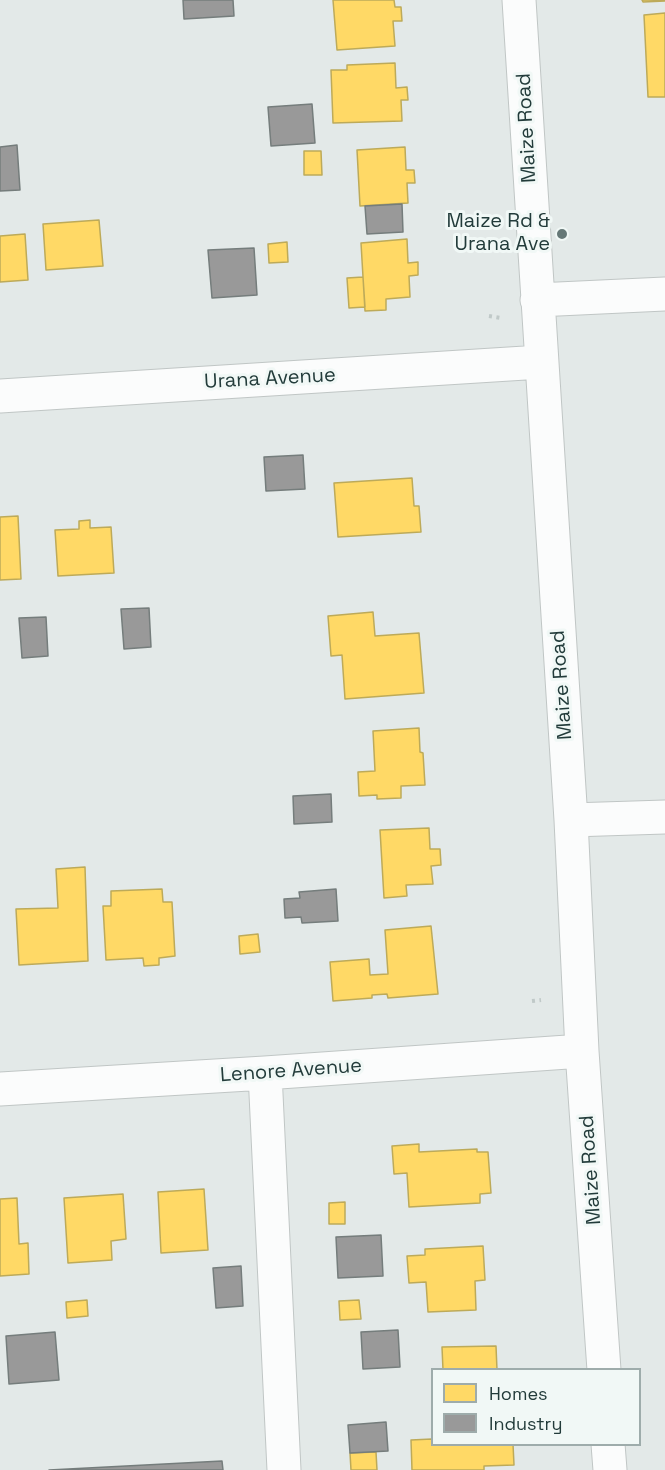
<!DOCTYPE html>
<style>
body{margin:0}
#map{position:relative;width:665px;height:1470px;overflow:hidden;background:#e3e9e8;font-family:"Space Grotesk",sans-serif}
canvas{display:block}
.legend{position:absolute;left:431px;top:1368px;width:210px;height:78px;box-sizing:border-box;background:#f1f8f6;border:2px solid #9eacab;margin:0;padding:8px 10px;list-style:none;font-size:18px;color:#223b3a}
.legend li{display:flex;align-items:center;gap:12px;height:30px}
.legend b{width:30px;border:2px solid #9eacab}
</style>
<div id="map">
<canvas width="665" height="1470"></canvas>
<ul class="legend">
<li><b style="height:16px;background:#ffd966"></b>Homes</li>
<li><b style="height:16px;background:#999"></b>Industry</li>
</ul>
</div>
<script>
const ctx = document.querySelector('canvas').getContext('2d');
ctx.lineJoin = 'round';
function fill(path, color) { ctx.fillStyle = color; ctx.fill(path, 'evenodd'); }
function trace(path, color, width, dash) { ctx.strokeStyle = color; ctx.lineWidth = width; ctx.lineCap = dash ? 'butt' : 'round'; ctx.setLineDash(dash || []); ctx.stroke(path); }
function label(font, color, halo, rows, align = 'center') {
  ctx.font = font + ' "Space Grotesk",sans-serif'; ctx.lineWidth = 6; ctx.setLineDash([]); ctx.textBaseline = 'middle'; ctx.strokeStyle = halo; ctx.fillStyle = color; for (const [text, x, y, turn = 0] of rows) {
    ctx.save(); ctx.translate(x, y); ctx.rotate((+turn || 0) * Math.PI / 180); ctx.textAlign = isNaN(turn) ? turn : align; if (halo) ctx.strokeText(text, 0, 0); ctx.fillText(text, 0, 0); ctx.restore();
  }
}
const homes = new Path2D(`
 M333,0H394L395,7H401L402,21H393L395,46L337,50Z
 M642,0H665V1L643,2Z
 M665,13V97H648L644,15Z
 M395,63L396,88L407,87L408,100H401L402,121L333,123L331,70H347V65Z
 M405,147L406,170H414L415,183H407L408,203L360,206L357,150Z
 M304,151H321L322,175H304Z
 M99,220L103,266L46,270L43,224Z
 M25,234L28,280L0,282V236Z
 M407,239L408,263L418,262V275L409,276L410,297L386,299V310L365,311L361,243Z
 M287,242L288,262L269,263L268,244Z
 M363,277L365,307L349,308L347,278Z
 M412,478L414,506H419L421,532L338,537L334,483Z
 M18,516L21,579L0,580V517Z
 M90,520V528L111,527L114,573L58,576L55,530L79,529V521Z
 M373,612L375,636L419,633L424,693L345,699L342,655L331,656L328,616Z
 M419,728L420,752L423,753L425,785L401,786V798L377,799V795L359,796L358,772L375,771L373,731Z
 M429,828L430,849H440L441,865L431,866L433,884L406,885L407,896L384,898L380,830Z
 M85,867L88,961L19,965L16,909L58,908L56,869Z
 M162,889L163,902H172L175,956L159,958V965L144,966L143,958L106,960L103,906H111V891Z
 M431,926L438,994L388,998L387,994L372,995V998L333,1001L330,962L369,959L370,975L388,974L385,930Z
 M258,934L260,952L240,954L239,936Z
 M419,1144V1152L477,1149V1152H488L491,1193L480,1194V1203L409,1207L407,1173L394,1174L392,1146Z
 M204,1189L208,1250L161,1253L158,1192Z
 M123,1194L126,1239L111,1241L112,1260L68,1263L64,1198Z
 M17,1198L19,1244L28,1243L29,1274L0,1276V1199Z
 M345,1202V1224H329V1203Z
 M483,1246L485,1280L475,1281L476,1310L428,1312L426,1282L409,1283L407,1256L425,1255V1249Z
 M87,1300L88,1316L67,1318L66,1302Z
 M359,1300L361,1319L340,1320L339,1301Z
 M496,1346L497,1370H443L442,1347Z
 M432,1439V1444H513L514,1465L484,1466V1470H412L411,1440Z
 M376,1452L377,1470H351L350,1453Z`);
const industry = new Path2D(`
 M183,0H233L234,16L184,19Z
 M312,104L315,143L271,146L268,107Z
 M17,145L20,190L0,191V147Z
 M402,204L403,232L367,234L365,206Z
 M254,248L257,295L212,298L208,250Z
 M303,455L305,489L266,491L264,457Z
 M149,608L151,647L124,649L121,609Z
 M46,617L48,656L22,658L19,618Z
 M331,794L332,822L294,824L293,796Z
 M336,889L338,921L302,923L301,917L285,918L284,899L300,898L299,892Z
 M381,1235L383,1276L338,1278L336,1237Z
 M241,1266L243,1306L216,1308L213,1268Z
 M398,1330L400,1367L363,1369L361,1332Z
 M55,1332L59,1380L9,1384L6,1336Z
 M386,1422L388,1451L350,1453L348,1425Z
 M222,1461L223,1470H49Z`);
const path = new Path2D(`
 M489,316L501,318
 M532,1001L541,1000`);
const minor = new Path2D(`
 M519,0L571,820L582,1051L604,1370
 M537,300L665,294
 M0,396L541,362
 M571,820L665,817
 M265,1073L284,1470
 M0,1089L265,1073L582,1051
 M608,1444L610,1470`);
const markers = [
 [562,234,6,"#667877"]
];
const streetNames = [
 ["Maize Road",527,128,-93],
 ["Urana Avenue",270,379,-3],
 ["Maize Road",562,685,-94],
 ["Lenore Avenue",291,1071,-4],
 ["Maize Road",591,1170,-94]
];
const poiNames = [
 ["Maize Rd &",550,222],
 ["Urana Ave",550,245]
];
fill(homes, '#ffd966');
trace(homes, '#bdaa59', 1.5);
fill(industry, '#999');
trace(industry, '#757d7c', 1.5);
trace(minor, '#c0c6c5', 35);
trace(path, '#c0c9c8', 4, [3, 4.5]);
trace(minor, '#fbfcfc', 33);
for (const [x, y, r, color] of markers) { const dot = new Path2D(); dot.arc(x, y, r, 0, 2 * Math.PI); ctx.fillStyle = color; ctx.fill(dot); trace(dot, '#f1f8f6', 2); }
label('20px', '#223b3a', '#f1f8f6', streetNames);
label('20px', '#223b3a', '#f1f8f6', poiNames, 'right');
</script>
